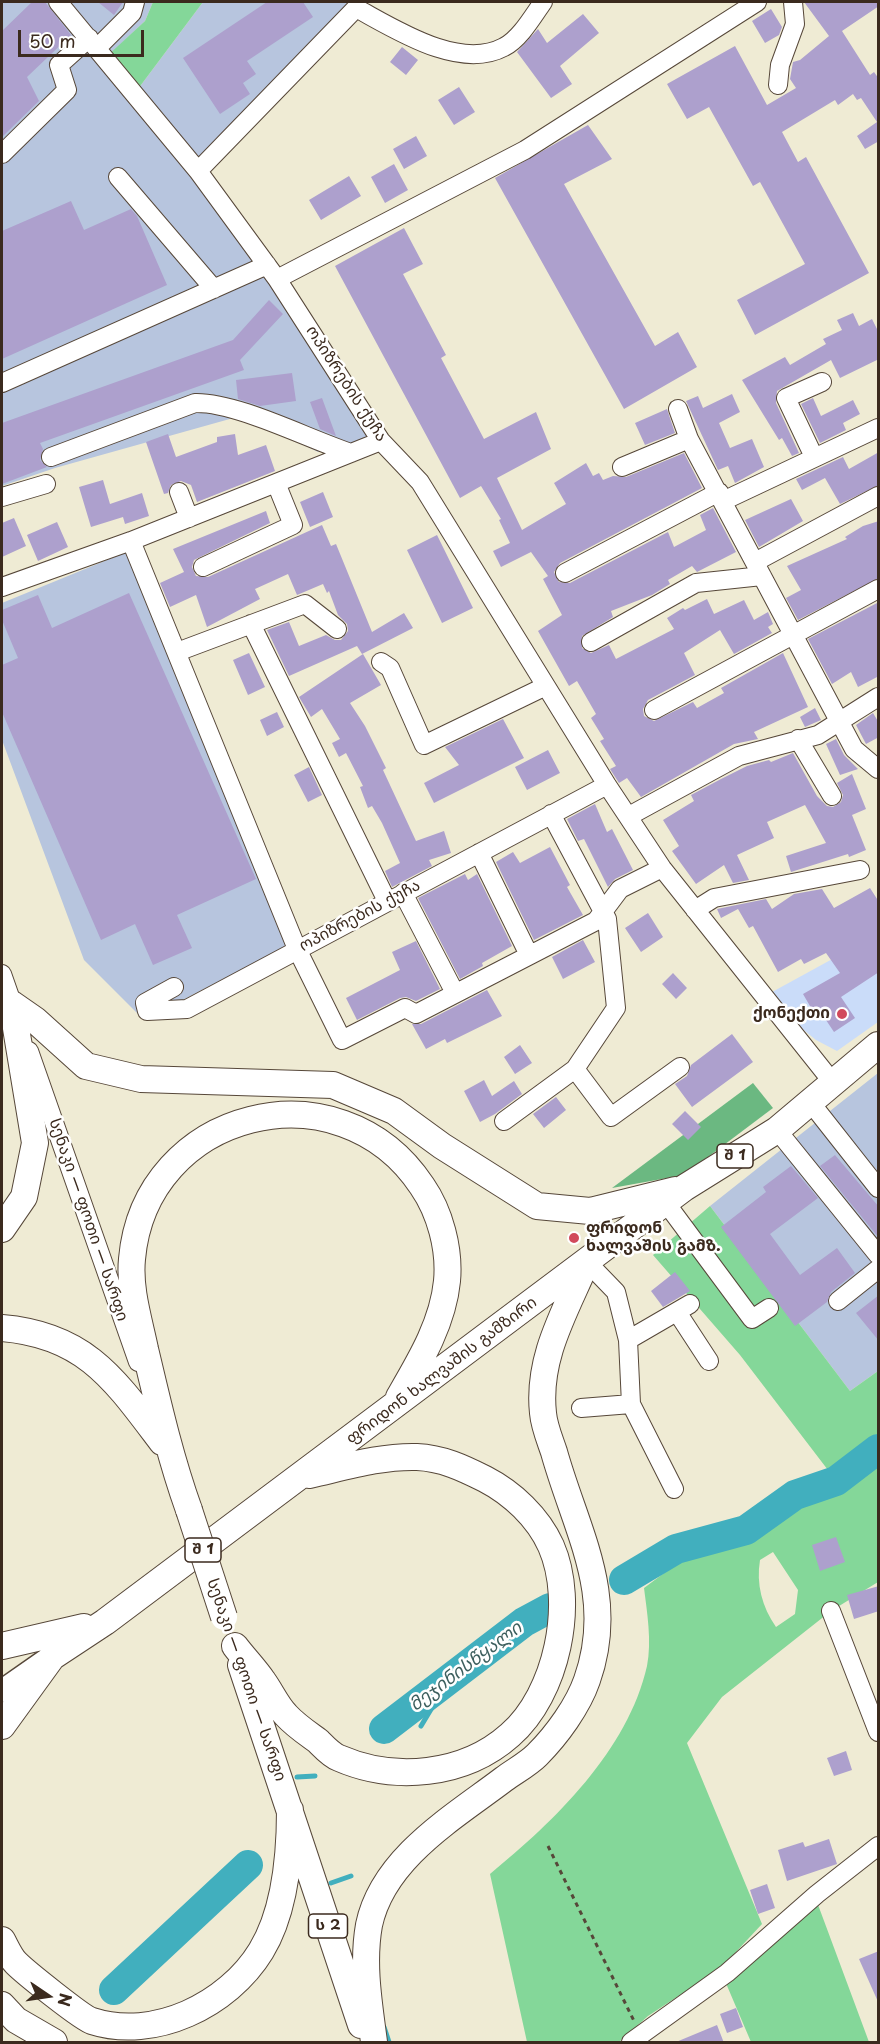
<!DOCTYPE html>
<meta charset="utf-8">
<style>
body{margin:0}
#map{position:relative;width:880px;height:2044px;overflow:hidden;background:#efebd4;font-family:"Playpen Sans",sans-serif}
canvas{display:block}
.frame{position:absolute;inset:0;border:3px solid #3b2a1e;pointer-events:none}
.north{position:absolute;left:18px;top:1966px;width:60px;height:60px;-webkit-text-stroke:4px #fff;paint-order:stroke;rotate:103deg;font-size:16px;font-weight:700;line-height:24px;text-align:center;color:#3b2a1e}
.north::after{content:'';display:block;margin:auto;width:21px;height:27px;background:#3b2a1e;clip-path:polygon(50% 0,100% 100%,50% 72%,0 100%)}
.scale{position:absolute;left:18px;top:30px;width:126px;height:27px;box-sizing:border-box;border:3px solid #3b2a1e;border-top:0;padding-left:8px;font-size:18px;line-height:21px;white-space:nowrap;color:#3b2a1e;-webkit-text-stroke:4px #fff;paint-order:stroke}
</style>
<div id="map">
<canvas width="880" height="2044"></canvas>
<div class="frame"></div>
<div class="north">N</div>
<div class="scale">50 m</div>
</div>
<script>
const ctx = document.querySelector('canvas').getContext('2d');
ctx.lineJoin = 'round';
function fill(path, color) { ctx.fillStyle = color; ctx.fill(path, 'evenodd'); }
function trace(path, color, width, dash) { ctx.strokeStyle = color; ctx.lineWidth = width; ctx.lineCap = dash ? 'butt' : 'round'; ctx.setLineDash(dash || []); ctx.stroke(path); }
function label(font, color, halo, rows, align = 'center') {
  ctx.font = font + ' "Playpen Sans","Noto Sans Georgian",sans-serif'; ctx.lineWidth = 5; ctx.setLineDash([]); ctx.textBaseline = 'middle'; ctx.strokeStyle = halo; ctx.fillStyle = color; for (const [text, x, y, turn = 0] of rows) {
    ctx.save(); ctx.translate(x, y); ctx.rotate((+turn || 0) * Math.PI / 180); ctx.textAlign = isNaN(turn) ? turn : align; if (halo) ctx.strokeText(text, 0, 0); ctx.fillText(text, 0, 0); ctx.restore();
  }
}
const built = new Path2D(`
 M878,934V1022L837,1051L816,1040L763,997Z`);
const industrial = new Path2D(`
 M2,2H153L145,21L106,58L135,93L203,2H347L356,8L198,171L381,441L318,452L244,415L55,468L2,486Z
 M129,551L289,945L144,1020L84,960L2,740V603Z
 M878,1073V1371L850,1391L710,1206Z`);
const green = new Path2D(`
 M153,2H203L135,93L105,58L145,21Z
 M710,1206L850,1391L878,1371V1443L831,1474L740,1355L653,1255Z
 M878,1457V1582L831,1611L722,1697L687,1743L762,1924L721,1968L648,2016L619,2042H527L490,1874C555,1821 628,1750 647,1666C652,1641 647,1612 644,1588L691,1553L752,1540L782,1516L821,1500ZM773,1552L798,1590L795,1614L776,1627C762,1607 756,1584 760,1560Z
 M817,1902L869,2042H751L725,1981Z`);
const forest = new Path2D(`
 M753,1083L773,1108L684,1175L612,1188Z`);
const stream = new Path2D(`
 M421,1726L448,1681
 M297,1777L315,1776
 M331,1883L351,1876
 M384,2027L389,2042`);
const river = new Path2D(`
 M624,1580L676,1549L746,1530L795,1495L836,1481L878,1449
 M384,1729L524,1622L550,1608
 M114,1990L248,1865`);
const building = new Path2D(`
 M32,2H45L71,35L27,77L39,101L2,137V31Z
 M98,2H123L114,15Z
 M267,2H303L313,17L247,61L256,74L243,83L250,94L220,114L183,58Z
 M804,2H879V6L842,31L870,75L874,72L879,79V141L865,149L857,136L877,122L861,98L857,100L853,94L838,105L835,100L782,132L798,162L806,157L869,273L755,335L737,300L805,264L760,182L753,186L709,107L687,119L667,84L735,46L767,105L796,88L790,79L793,62L800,60L829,36Z
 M771,9L782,27L779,35L765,43L752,21Z
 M583,14L599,33L560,66L572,84L551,98L517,52L538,29L547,43Z
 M402,47L418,60L406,75L390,62Z
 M459,87L475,112L454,125L438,100Z
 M588,125L612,159L564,184L655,346L678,332L697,367L624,409L495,178Z
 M416,136L427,156L404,169L393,149Z
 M394,164L408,190L385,203L371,177Z
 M349,176L361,196L321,220L309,200Z
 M71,201L84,230L131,209L137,216L167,285L2,359V231Z
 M404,228L423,264L403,274L446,355L441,358L484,439L536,412L551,449L497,478L522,530L566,504L554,483L586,463L593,476L599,473L603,480L613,476L626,477L684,453L702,488L560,563L554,572L559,582L570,583L668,532L674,547L706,530L700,515L713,508L736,552L697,572L692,566L668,580L670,584L652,595L611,611L613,617L582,636V648L591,653L609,645L616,659L674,629L667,618L683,608L685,610L707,599L714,614L744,600L754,620L768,612L773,624L768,627L772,633L734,654L720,630L684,653L695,675L648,700L643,709L644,716L654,721L693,702L697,708L724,693L721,688L783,653L808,707L754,732L758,739L734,744L641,797L627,778L619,783L610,769L616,766L600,741L604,739L591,718L596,714L577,681L569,686L538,631L562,615L543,579L548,576L531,552L501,567L493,551L510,543L499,520L501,519L481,486L460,498L335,266Z
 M269,300L283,314L240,360L244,370L40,443L43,449L40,460L47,467L2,484V423L233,340Z
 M853,313L859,326L872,319L879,333V359L840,378L831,360L777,391L776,403L799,453L792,456L782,438L779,440L742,380L785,357L790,365L826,344L823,339L842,330L837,320Z
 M292,373L296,401L260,406L238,399L236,380Z
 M732,394L740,412L719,423L730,448L752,439L764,467L735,483L728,466L718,470L686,401L698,396L703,408Z
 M322,398L336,436L320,429L310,402Z
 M813,398L821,416L853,400L860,414L843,423L846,430L820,443L801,404Z
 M667,409L675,433L645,445L635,423Z
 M168,434L176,457L217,442V437L235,434L238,455L266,445L275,471L197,502L191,485L181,481L171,485L168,493L164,494L146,442Z
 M879,452V485L840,504L825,478L802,490L796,479L843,457L849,469Z
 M103,480L110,504L142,493L149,516L125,524L123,517L91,527L79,487Z
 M323,492L333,517L310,527L300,502Z
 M791,499L803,521L759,547L745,520Z
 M266,511L270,523L194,560L192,567L196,576L208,577L322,525L331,546L336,544L372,632L404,613L413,628L362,654L357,646L289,676L267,630L289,622L299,646L326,635L335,640H341L348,631L347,624L338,615L329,591L327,593L323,584L297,595L288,574L255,589L260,599L207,627L196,595L170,607L160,583L184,572L173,549Z
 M14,518L26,546L2,557V523Z
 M879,521V578L798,620L786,598L801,590L787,566L847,539L845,537L863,526Z
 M57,522L68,547L38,561L27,535Z
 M437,535L473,608L442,623L407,550Z
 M129,593L256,879L177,915L192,948L153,965L135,924L101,940L2,712V665L18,658L2,620V610L38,595L52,628Z
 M879,602V676L858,687L851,672L832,684L808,639Z
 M249,653L265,687L248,695L233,660Z
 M363,654L381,685L350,703L365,726L386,768L383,770L416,841L444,831L451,853L429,860L432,866L392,887L385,871L400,863L382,823L372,806L368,808L360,787L363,786L346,753L339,757L332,743L340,739L322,709L311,717L299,697Z
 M815,708L821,720L805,727L800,717Z
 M277,712L284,727L267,736L260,720Z
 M873,713L879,723V737L866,744L856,725Z
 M503,719L524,758L434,803L424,783L459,765L445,747Z
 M836,739L844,755L858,769L840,775L826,744Z
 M548,750L560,773L527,790L515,767Z
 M793,753L817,796L827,806L833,807L841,802L843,795L837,783L852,774L866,809L852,815L866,850L849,857L848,854L791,872L786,856L826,843L805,805L767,822L774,838L737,855L749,880L733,883L724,865L696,884L672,851L679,846L663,820L694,801L691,795L721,779L747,766L769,760L771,762Z
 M309,767L322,795L308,802L294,775Z
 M595,804L607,832L612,829L633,870L615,879L608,887L584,839L578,841L567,819Z
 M550,847L570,885L567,887L583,915L534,940L496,862L513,852L520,863Z
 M465,874L468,880L477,874L512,946L482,963L483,966L460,979L418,898Z
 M870,888L879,902V972L841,997L855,1018L834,1032L822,1014L814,1013L803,994L840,973L826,953L804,964L801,959L778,972L753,926L749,928L738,909L721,918L717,909L766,899L772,909L794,894L822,889L834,908Z
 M648,913L663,937L641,952L625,928Z
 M583,940L595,962L563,979L552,957Z
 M416,941L440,989L416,1001L406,997L400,998L357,1020L346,998L400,970L392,952Z
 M673,973L687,988L676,999L662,984Z
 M487,990L502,1016L447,1043L445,1039L426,1049L412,1024H421Z
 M732,1034L753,1062L692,1107L675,1084L687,1076L691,1065Z
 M520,1045L532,1063L515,1074L504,1057Z
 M484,1080L492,1096L514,1081L522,1094L495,1114L480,1122L464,1091Z
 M556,1097L566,1110L544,1128L533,1114Z
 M685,1111L701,1127L688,1140L672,1124Z
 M835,1155L879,1207V1238L820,1166Z
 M791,1166L818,1198L770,1234L800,1275L837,1248L855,1273L831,1292L827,1302L795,1326L721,1227L766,1192L763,1187Z
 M675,1272L690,1291L663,1307L651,1291Z
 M879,1295V1341L856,1313Z
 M836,1537L845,1562L820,1571L812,1545Z
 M879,1586V1611L854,1619L847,1595Z
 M846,1751L852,1770L834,1776L827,1758Z
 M829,1839L837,1864L787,1881L778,1850L803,1842L805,1847Z
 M767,1884L775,1908L758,1914L750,1890Z
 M879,1951V2004L859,1959Z
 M736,2008L743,2027L727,2033L720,2014Z
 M717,2025L724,2043H676V2042Z`);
const path = new Path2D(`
 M548,1846L634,2021`);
const minor = new Path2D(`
 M58,2L198,171L277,279L381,441L420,482L607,785L662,868L834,1084
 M97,48L132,13L135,2
 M778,85L780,65L795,24L793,2
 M2,154L67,90L59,65L89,38
 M198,171L356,8C395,29 459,71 504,47C520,39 533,16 543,2
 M118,177L214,289
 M277,279L525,150L757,2
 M2,383L267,265
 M678,409L689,439L854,749L878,769
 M51,457L195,403C237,402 308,439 351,453
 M814,457L786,398L822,382
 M622,467L689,439
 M179,492L189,518
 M2,497L46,484
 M723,501L878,428
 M131,541L297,949L342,1040L405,1008L416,1014L596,921L620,889L662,868
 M755,562L878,496
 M203,567L293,525L276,483
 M565,573L719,492
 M2,587L131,541L381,441
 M251,624L387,901
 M591,642L696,583L762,576
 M177,652L305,604L337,629
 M381,662L390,668L424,745L546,686
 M654,710L878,589
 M798,739L832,796
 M629,816L739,756L818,735L878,697
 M479,853L529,955
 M403,893L455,993
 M695,910L714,898L860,870
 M2,974L16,1014
 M174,987L145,1003L147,1011L187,1009L607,785
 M29,1051L138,1362
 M575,1069L611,1117L680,1067
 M811,1103L878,1188
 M504,1121L575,1069L616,1008L607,919L551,814
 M777,1130L878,1255
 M666,1203L752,1319L769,1308
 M587,1262L616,1292L628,1340L631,1404L674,1489
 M838,1301L878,1269
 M677,1312L709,1361
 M628,1340L690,1304
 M581,1408L631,1404
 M831,1611L878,1732
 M631,2042L727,1973L817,1894L878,1846`);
const major = new Path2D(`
 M2,1691L45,1661`);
const highway = new Path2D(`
 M12,1004L35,1020L86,1066L141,1079L333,1085L394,1111L442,1146L537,1206L590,1211L675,1190
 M2,1229L24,1197L35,1143L12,1004
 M2,1328C86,1335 115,1380 162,1442
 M189,1510C170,1457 158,1404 145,1349C139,1320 129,1289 132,1259C145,1110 339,1061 422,1186C440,1212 450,1249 447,1281C443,1323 420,1361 399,1397
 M2,1646L84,1627
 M235,1646C244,1658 255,1669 263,1681C271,1692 277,1706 286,1715C295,1725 307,1733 318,1741C324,1747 331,1755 339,1758C394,1782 464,1776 510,1735C557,1694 576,1603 551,1546C538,1517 512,1493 485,1479C463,1468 442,1458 417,1457C380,1456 345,1467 309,1475
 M241,1665L361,2025
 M2,1726L52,1657L105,1622L684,1188L777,1130L878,1045
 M2,1940C6,1947 10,1957 16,1963C25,1972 82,2018 92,2021C154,2041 228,2005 261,1951C285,1912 290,1854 290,1810
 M2,2005L16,2020L54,2042
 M374,2042C369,2004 362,1964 369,1925C383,1858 454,1817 504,1779C515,1771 528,1764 537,1755C557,1735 578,1706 587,1680C617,1595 576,1531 554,1452C550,1440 544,1426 543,1413C537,1358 565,1312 586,1263`);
const highwayBridge = new Path2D(`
 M189,1510L224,1617`);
const markers = [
 [842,1014,6,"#d1495b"],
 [574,1238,6,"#d1495b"]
];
const shields = [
 [735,1156,36],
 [203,1550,36],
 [328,1926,39]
];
const shieldNames = [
 ["შ 1",735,1156],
 ["შ 1",203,1550],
 ["ს 2",328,1926]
];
const streetNames = [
 ["ოპიზრების ქუჩა",346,384,57],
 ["ოპიზრების ქუჩა",360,916,-28],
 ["სენაკი — ფოთი — სარფი",88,1220,71],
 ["ფრიდონ ხალვაშის გამზირი",442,1371,-37],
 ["სენაკი — ფოთი — სარფი",246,1680,71]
];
const poiNames = [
 ["ქონექთი",830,1014],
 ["ფრიდონ",586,1229,"left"],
 ["ხალვაშის გამზ.",586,1247,"left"]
];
const waterNames = [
 ["მეჯინისწყალი",466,1667,-37]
];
fill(built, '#cadcf9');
fill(industrial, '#b7c5de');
fill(green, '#84d799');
fill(forest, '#6bb881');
trace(stream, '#41afbe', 5);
trace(river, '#41afbe', 30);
fill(building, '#ada0cd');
trace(minor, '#564739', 20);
trace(major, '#564739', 25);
trace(highway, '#564739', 28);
trace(path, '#564739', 3, [4.5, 4.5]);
trace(minor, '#fff', 18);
trace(major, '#fff', 22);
trace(highway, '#fff', 26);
trace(highwayBridge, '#564739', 28, []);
trace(highwayBridge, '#fff', 26);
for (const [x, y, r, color] of markers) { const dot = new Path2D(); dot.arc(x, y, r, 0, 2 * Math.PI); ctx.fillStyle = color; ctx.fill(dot); trace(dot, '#fff', 2); }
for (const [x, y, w] of shields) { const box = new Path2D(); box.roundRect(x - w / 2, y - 12, w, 24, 4.5); ctx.fillStyle = '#fff'; ctx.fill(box); trace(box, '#3b2a1e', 1.5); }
label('bold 15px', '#3b2a1e', null, shieldNames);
label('16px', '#3b2a1e', '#fff', streetNames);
label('bold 16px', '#3b2a1e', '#fff', poiNames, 'right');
label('italic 18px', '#3d5f5e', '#fff', waterNames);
</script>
